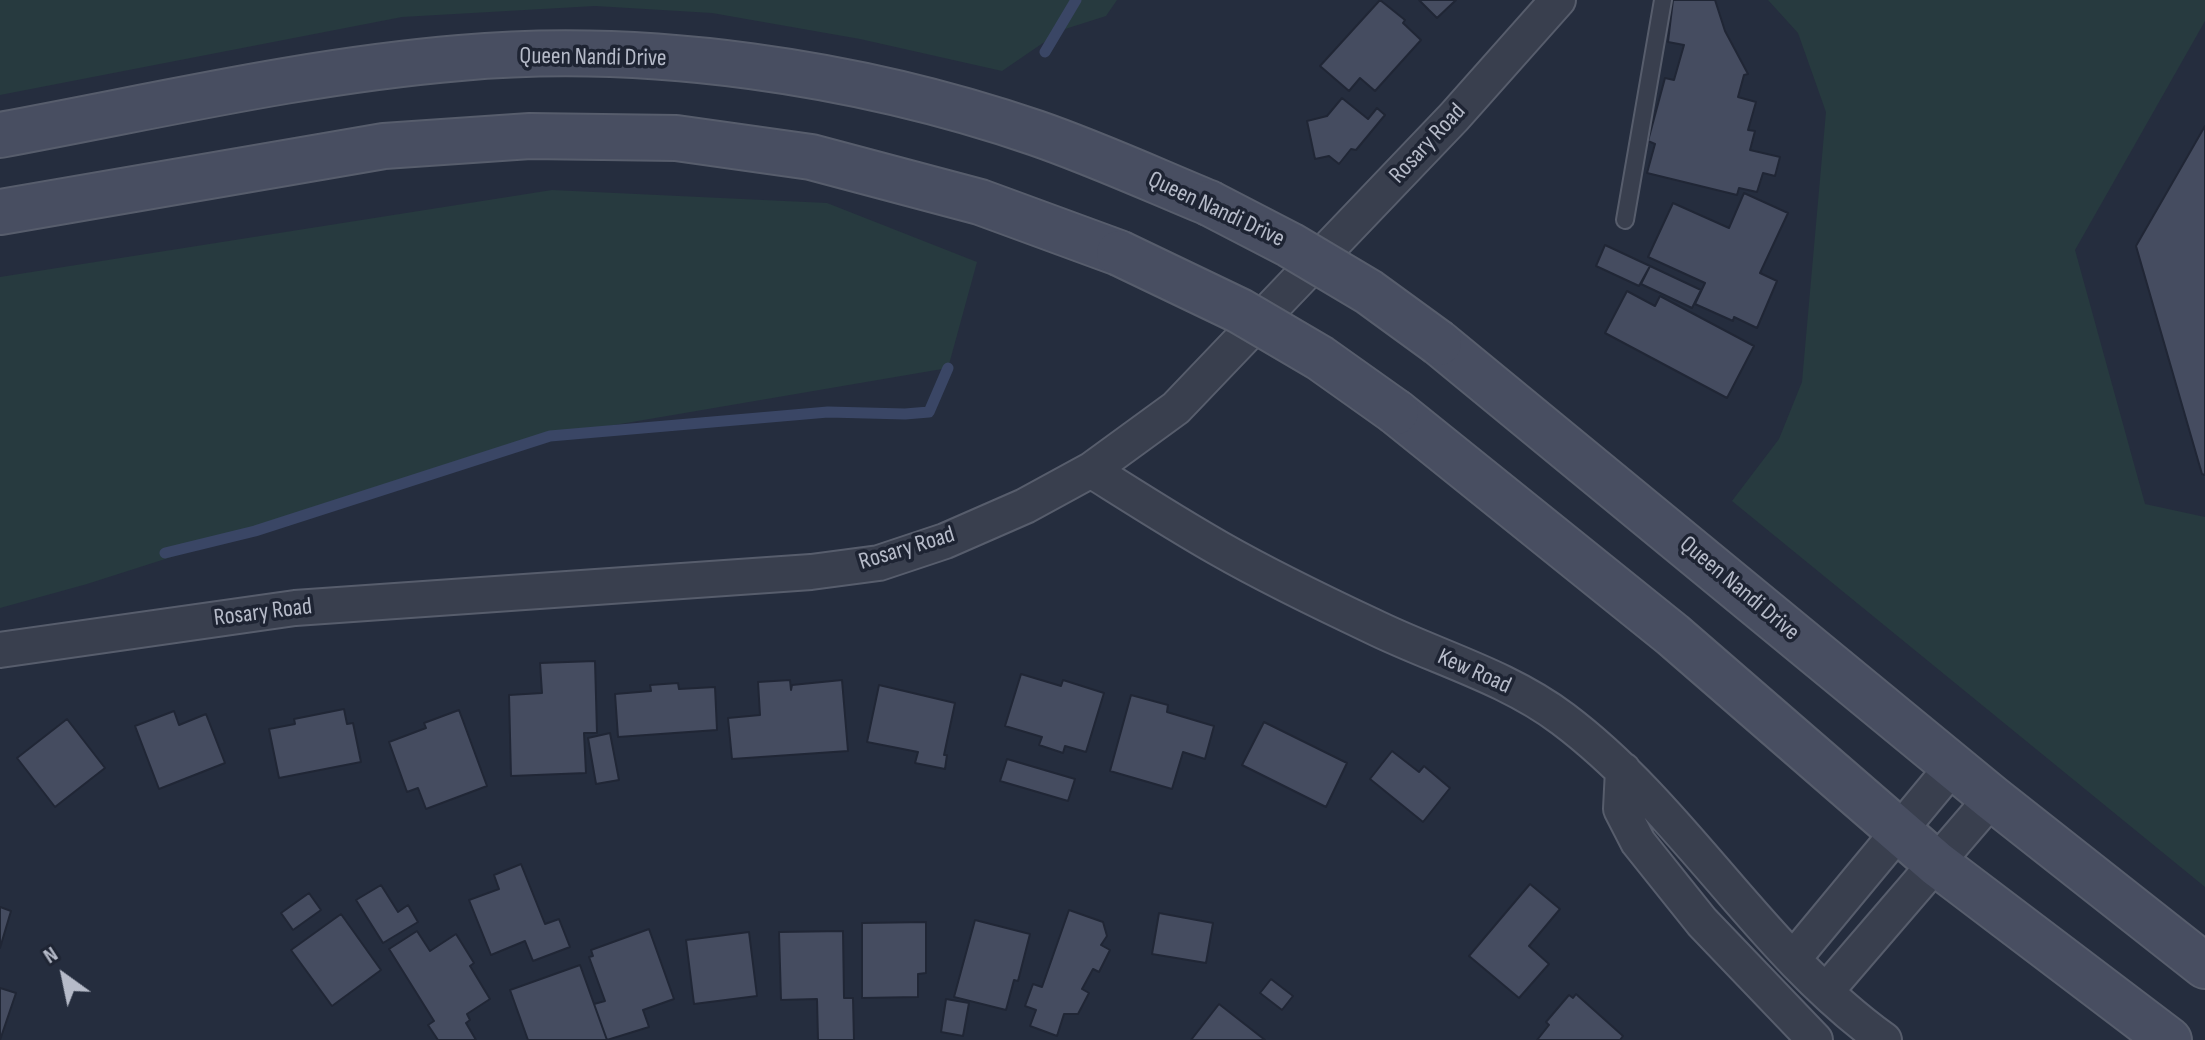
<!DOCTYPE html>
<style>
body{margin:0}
#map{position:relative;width:2205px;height:1040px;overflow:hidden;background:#252d3e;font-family:"Sofia Sans Condensed",sans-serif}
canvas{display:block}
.north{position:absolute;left:24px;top:936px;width:80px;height:80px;-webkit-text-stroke:6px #1e2433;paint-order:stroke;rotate:327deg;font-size:22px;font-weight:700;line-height:32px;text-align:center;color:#b6bbc9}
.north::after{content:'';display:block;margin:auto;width:28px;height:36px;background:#b6bbc9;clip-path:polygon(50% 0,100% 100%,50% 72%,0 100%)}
</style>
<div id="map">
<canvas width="2205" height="1040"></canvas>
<div class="north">N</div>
</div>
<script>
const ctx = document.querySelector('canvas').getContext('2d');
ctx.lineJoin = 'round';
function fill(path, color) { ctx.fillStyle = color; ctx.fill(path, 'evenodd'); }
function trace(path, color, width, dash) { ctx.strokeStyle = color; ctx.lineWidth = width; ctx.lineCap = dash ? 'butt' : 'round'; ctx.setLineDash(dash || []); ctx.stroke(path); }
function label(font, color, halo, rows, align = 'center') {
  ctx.font = font + ' "Sofia Sans Condensed",sans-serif'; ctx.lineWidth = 7; ctx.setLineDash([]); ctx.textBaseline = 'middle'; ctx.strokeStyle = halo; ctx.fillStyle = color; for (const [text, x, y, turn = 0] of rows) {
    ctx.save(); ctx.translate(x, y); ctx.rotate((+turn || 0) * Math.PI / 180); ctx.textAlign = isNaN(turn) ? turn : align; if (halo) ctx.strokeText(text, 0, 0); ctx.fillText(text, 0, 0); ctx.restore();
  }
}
const green = new Path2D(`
 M0,0H1117L1106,16L1062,30L1002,71L860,39L712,13L595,6L402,17L0,95Z
 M1768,0H2205V21L2075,250L2145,504L2205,517V887L1732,501L1779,439L1802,382L1826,112L1798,33Z
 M552,190L827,203L977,262L948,368L550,436L87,584L0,608V277Z`);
const stream = new Path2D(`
 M1045,52L1076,0
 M165,553L255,531L550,436L828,412L905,414L929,412L948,368`);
const building = new Path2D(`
 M1380,0L1405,20L1403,23L1421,40L1375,91L1360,78L1349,91L1320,66Z
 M1419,0H1456L1437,18Z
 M1673,0H1715L1725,31L1748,74L1744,75L1738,97L1756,102L1748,130L1755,131L1750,150L1780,157L1775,176L1763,173L1757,192L1739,188L1737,195L1647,173L1655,144L1648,141L1665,78L1674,80L1684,45L1668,42Z
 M1342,98L1368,119L1377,108L1385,115L1356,150L1351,149L1339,164L1329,156L1315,159L1307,121L1327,116Z
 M2205,126V475L2202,474L2136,246Z
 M1744,193L1788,213L1760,273L1777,281L1757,328L1734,317L1733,321L1695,304L1705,283L1648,257L1673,203L1729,228Z
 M1605,245L1650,266L1639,286L1596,266Z
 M1650,266L1701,290L1692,308L1641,284Z
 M1627,291L1655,306L1660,296L1754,346L1727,398L1605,333Z
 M595,661L597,733H584L586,773L511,776L509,695L542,693L540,663Z
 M1021,674L1061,686L1063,680L1104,693L1086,752L1065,746L1063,753L1039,745L1042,737L1005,726Z
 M790,680L791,690L792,685L842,680L848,751L732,759L728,718L760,715L758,682Z
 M678,683L679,689L715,687L717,730L618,737L615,694L651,691L650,685Z
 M879,685L955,703L944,755H947L945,769L915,763L918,752L867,742Z
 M1131,695L1168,705L1167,712L1214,726L1205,759L1183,752L1172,789L1110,771Z
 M344,709L347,724L353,723L361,762L279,778L269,729L295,724L294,719Z
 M459,710L487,786L426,809L418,788L407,792L389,742L426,728L424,723Z
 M174,711L179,725L206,714L225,763L159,789L135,726Z
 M67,719L105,768L55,807L17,758Z
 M1264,722L1347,763L1326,807L1242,765Z
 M610,733L619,780L596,784L588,738Z
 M1392,751L1419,772L1424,766L1450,788L1423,822L1370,779Z
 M1007,759L1075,779L1068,801L1000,781Z
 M521,864L545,924L559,919L570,947L533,961L525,941L491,955L469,900L499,889L494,875Z
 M1530,884L1560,909L1529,946L1549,964L1519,998L1469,956Z
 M381,885L398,912L408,905L418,922L383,943L356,900Z
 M309,893L321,910L293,930L281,913Z
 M0,907L11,911L0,948Z
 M1069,910L1103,922L1107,936L1101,945L1110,950L1099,972L1093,969L1082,989L1089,993L1078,1014H1064L1057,1036L1030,1026L1036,1010L1025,1006L1033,984L1042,987Z
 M1159,913L1213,923L1206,963L1152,954Z
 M341,914L381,970L332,1006L291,950Z
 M975,920L1030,934L1018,981L1014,980L1006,1010L954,997Z
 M926,922V973L918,974V997L862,998V923Z
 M649,929L674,999L643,1010L649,1027L607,1040L594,1004L605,1001L589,957L593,956L591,950Z
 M417,931L430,951L456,934L474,963L470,966L490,999L467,1014L470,1020L466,1023L476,1040H438L428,1025L434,1021L389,949Z
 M843,931L844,998H853L854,1040H818L817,999L781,1000L779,932Z
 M749,932L757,996L694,1004L686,940Z
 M580,965L607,1040H528L510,990Z
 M1271,979L1293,996L1282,1010L1260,993Z
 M0,988L16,993L0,1040Z
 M1576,994L1623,1036L1620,1040H1537L1549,1025L1546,1022L1569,995L1573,998Z
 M946,999L969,1003L963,1036L941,1032Z
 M1219,1004L1265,1040H1191Z`);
const service = new Path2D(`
 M1625,220L1663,0`);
const minor = new Path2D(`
 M1091,470C1134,497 1176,524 1220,549C1269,577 1321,602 1372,626C1435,657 1506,676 1563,719C1684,810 1760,951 1884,1040
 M0,650L295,608L811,572L879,563L945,541L1025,506L1091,470L1176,408L1454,117L1558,0
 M1623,770L1621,809L1638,842L1702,922L1815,1040
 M1793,959L1953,766
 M1826,991L1992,798`);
const secondary = new Path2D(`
 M0,135C152,107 305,71 460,58C647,41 858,72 1036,133C1094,153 1151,179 1209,203
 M0,212L384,146L530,136L676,138L811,157L980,202L1119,253
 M1439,343L1992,798L2205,966
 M1396,412L1673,635L1937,864L2169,1040`);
const secondaryBridge = new Path2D(`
 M1209,203L1290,245L1369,292L1439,343
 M1119,253L1240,311L1320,358L1396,412`);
const streetNames = [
 ["Queen Nandi Drive",593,58,1],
 ["Rosary Road",1428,144,-47],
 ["Queen Nandi Drive",1216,210,25],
 ["Rosary Road",907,549,-17],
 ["Queen Nandi Drive",1739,589,40],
 ["Rosary Road",263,613,-7],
 ["Kew Road",1474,672,24]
];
fill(green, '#273a3f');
trace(stream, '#3a4665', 11);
fill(building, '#454c60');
trace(building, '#202635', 2);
trace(service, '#575d6c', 20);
trace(minor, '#575d6c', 38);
trace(secondary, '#575d6c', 48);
trace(service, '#393f4e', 16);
trace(minor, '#393f4e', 34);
trace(secondary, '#484e61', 44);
trace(secondaryBridge, '#575d6c', 48, []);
trace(secondaryBridge, '#484e61', 44);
label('24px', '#b6bbc9', '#1e2433', streetNames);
</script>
